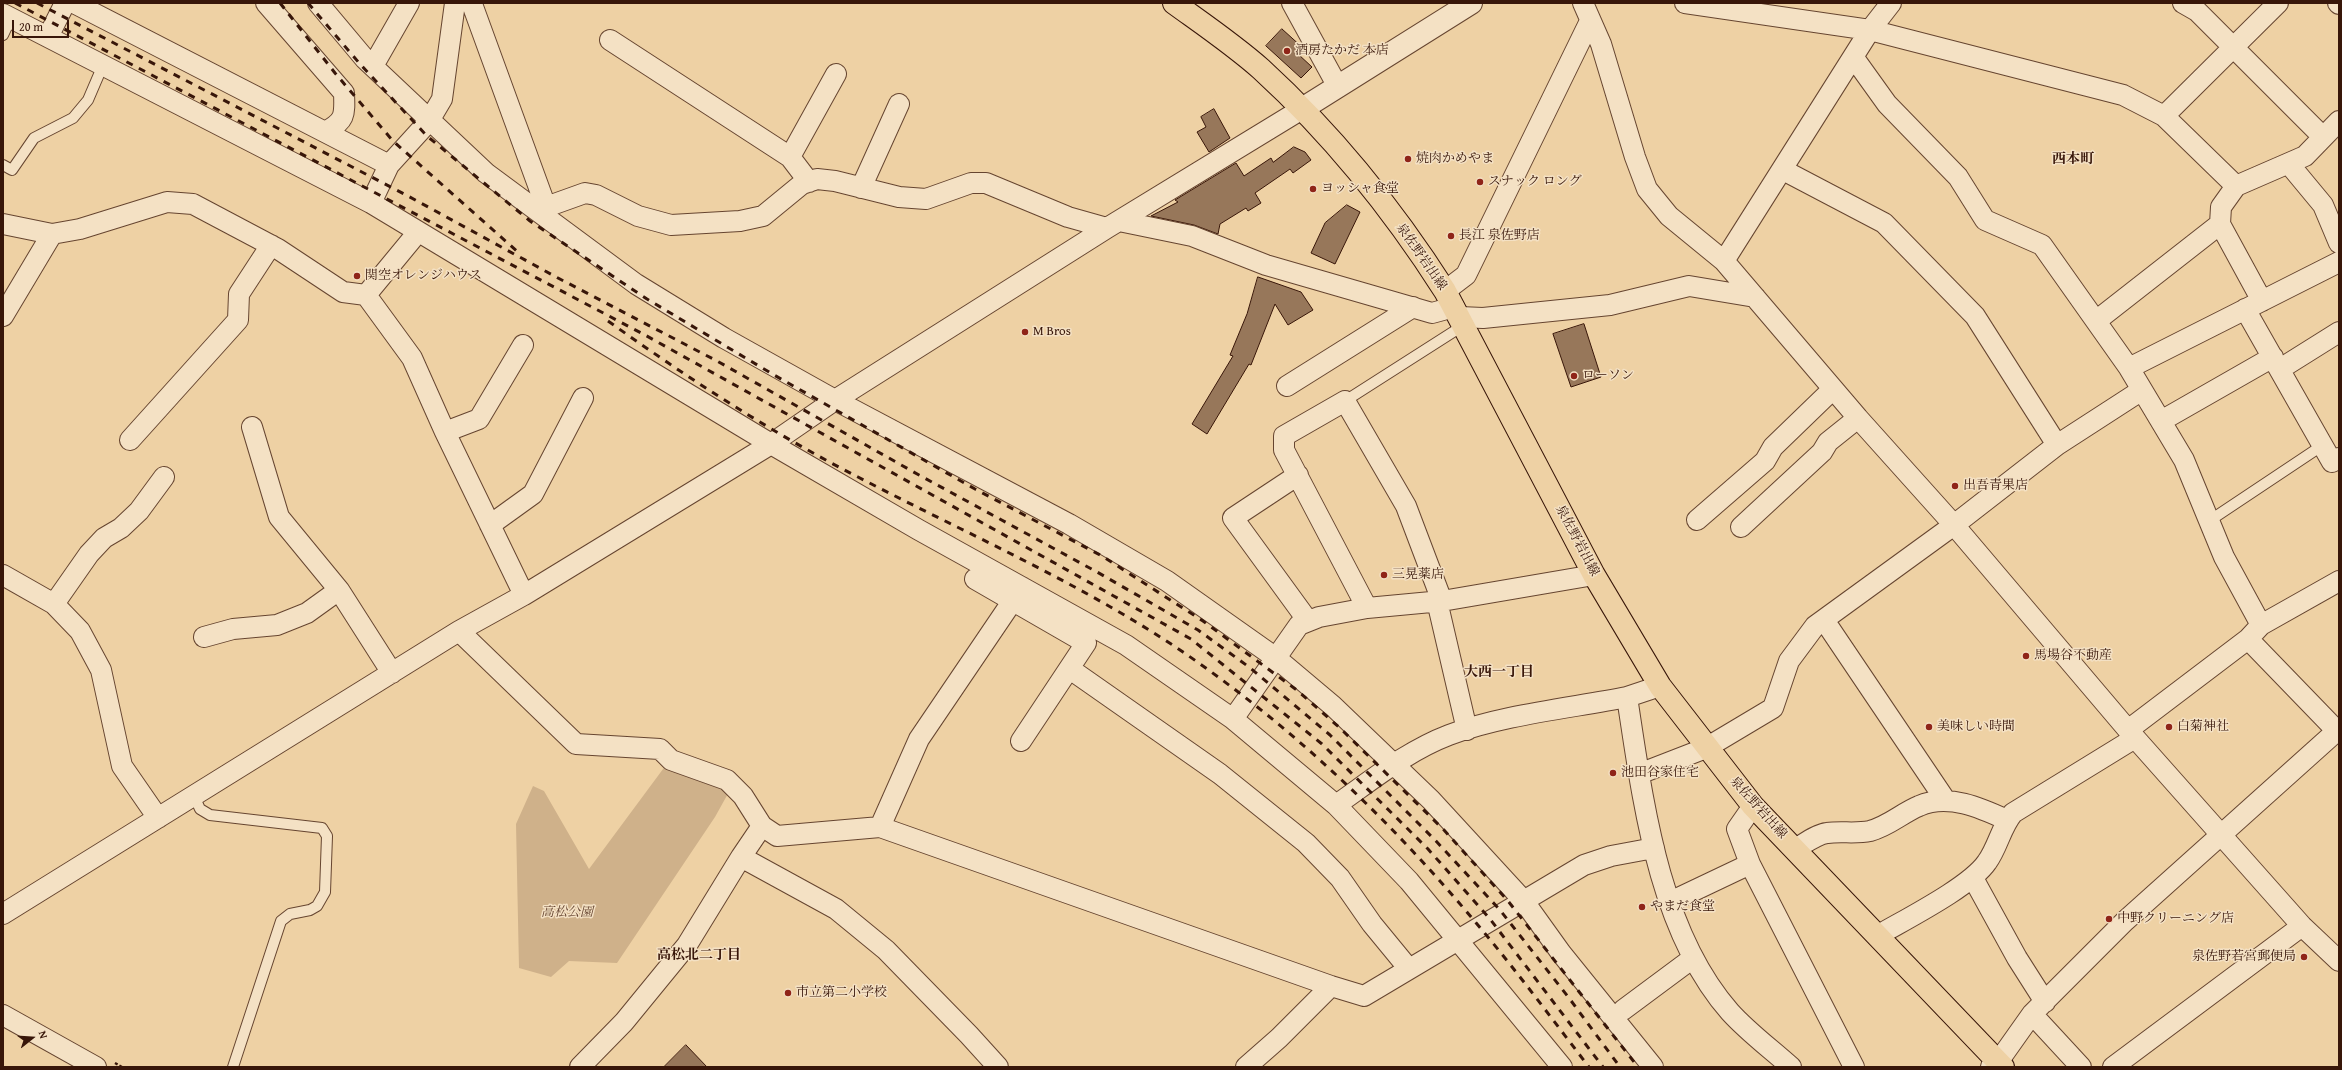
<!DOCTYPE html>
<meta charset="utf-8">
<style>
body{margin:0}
#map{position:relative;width:2342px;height:1070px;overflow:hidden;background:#eed1a4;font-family:"Gentium Book Plus",serif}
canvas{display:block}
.frame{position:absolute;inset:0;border:4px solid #381609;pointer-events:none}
.north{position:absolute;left:12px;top:1018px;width:40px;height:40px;-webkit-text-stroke:3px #f4e1c4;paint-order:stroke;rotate:73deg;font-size:11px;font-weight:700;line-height:16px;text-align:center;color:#381609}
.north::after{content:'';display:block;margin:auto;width:14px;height:18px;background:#381609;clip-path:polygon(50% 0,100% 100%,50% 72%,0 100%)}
.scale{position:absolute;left:12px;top:20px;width:57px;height:18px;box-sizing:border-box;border:2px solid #381609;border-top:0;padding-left:5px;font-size:12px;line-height:14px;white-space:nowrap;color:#381609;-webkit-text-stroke:3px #f4e1c4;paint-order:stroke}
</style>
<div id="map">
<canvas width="2342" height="1070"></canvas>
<div class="frame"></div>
<div class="north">N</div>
<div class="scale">20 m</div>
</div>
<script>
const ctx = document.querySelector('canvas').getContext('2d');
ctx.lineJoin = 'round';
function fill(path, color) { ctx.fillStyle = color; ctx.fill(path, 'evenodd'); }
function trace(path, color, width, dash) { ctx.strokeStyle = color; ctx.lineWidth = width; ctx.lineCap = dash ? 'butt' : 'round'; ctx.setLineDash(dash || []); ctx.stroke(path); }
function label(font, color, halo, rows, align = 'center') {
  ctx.font = font + ' "Gentium Book Plus","Noto Serif JP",serif'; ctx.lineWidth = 3; ctx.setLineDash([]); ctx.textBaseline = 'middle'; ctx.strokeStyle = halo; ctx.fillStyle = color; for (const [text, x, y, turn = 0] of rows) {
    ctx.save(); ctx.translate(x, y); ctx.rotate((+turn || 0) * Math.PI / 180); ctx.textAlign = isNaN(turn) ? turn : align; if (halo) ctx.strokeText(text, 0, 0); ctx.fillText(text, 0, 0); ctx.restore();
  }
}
const green = new Path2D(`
 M666,765L730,790L715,817L617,963L569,961L551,977L519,968L516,824L533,786L544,791L589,869Z`);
const building = new Path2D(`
 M1282,29L1303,48L1298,54L1312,67L1301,78L1266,46Z
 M1214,109L1230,138L1209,152L1197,132L1206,127L1201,117Z
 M1294,147L1305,152L1311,160L1293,173L1290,169L1255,193L1261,203L1248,211L1246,208L1220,224L1218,234L1194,225L1151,216L1178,202L1175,200L1236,163L1244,176L1271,158L1273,162Z
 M1347,205L1360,212L1335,264L1311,253L1325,223Z
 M1258,277L1301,292L1313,310L1288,325L1275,304L1251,365L1249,364L1207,434L1192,424L1233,356L1230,355L1247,314Z
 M1584,324L1601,377L1571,387L1553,334Z
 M686,1045L707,1067H664Z`);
const path = new Path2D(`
 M115,1063L122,1067`);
const service = new Path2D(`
 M3,35L11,18
 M3,165L12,170L34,138L73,118L88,100L103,65
 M1345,401L1464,325
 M2209,521L2323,445
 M194,796L200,809L210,815L322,828L327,836L325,892L317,906L310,910L290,914L281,921L233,1067`);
const minor = new Path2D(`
 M74,3L389,165
 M266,3L344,93C345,116 345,121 325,132
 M318,3L365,59L486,173L636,284L724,338L835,400L1069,524L1167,581L1276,658L1333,706L1431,800L1523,900L1561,953L1653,1067
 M1292,3L1338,87
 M1583,3L1601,44L1635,157L1647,189L1669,216L1724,261L1858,418L1954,525L2128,730L2302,926L2339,961
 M1685,3L1870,30L2123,95L2164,116L2236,186L2305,156L2339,121
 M2183,3L2197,11L2323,137
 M2338,3L2339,4
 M472,4L546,207
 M3,14L371,203L771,444L919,530L1126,645L1233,719L1336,805L1409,881L1562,1067
 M48,37L65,3
 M610,40L790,157L809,182
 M1854,58L1887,104L1958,177L1985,220L2042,245L2129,368L2184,460L2224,557L2261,625L2339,581
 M373,66L409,3
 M2164,116L2278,3
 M790,157L836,74
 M2289,164L2323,205L2339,243
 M1783,170L1884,223L1975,316L2057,445
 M861,188L899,104
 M371,203L389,165L429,121L442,99L455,3
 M543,215L546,207L585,193L596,195L638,216L671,225L740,221L763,216L802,184L817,179L835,181L899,197L926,199L971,183H986L1068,217L1107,228
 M1119,221L1192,236L1266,265L1432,313L1454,307
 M3,224L52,234L80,229L167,202L193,204L278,249L343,292L366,295L412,358L445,432L524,595
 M2220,224L2262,301
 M1724,261L1870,30L1891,3
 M1445,291L1466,275L1590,21
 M366,295L418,232
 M2245,309L2332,462L2339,458
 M3,316L52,234
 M1460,317L1483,318L1610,305L1689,286L1755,297
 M2096,321L2220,224L2221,207L2236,186
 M2129,368L2339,262
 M2280,369L2339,332
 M1287,386L1413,307
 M2161,421L2273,357
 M252,427L279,517L339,590L392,673
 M445,432L479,419L523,345
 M130,440L238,320L239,294L271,245
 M1298,475L1233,518L1308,621
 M1697,520L1765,461L1773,447L1833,389
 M490,525L533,494L583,398
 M1741,527L1822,452L1828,442L1858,418
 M3,575L54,604L80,631L101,670L122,766L158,818
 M975,579L1086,643L1021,741
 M1437,601L1467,730
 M54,604L89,554L104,538L121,528L139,511L164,477
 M1367,608L1284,450V436L1345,401L1406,506L1442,601
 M1824,620L1946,801
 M459,631L576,744L660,749L671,760L727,780L743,796L762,826L777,836L880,827L1331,986L1364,996L1584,865L1611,856L1654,848
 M204,637L233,629L277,625L307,613L339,590
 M2248,639L2337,731
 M1070,669L1220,774L1306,843L1340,878L1372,924L1409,969
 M1660,686L1627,697C1643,801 1658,930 1730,1012C1748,1032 1771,1049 1791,1067
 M1233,719L1299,625L1319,617L1367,608L1442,601L1594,575
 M2128,730L2248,639L2261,625
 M1639,774L1706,748L1773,708L1789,661L1815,626L1954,525L2057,445L2142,390
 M1336,805C1372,780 1407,751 1449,735C1501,715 1571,708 1627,697
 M1753,806L1737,829L1750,864L1854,1067
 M762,826L741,857L836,909L886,950L969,1035L998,1067
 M880,827L919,739L1022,587
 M1795,849C1804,844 1817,834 1827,833C1841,831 1856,834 1870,831C1889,826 1902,813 1919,806C1948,793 1981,808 2007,820
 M1973,878L2017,958L2045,1002
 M1670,902L1750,864
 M3,914L459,631L524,595L771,444L835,400L1107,228L1302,109
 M1877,936C1906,919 1970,887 1987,862C1998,847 2001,827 2013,813L2135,738
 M1623,1010L1693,958
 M2032,1014L2081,1067
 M3,1015L96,1067
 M580,1067L624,1022L687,945L741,857
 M1246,1067L1279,1038L1331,986
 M1991,1067L1998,1062L2032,1014L2125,921L2339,729
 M2113,1067L2302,926`);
const tertiary = new Path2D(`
 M1302,109L1471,3`);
const primary = new Path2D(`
 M1174,3C1203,24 1234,45 1261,69C1332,134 1394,211 1445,291L1594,575L1660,686L1753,806L2003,1067`);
const rail = new Path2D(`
 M15,3L645,335L1191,639L1322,744L1428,849L1490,919L1603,1067
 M37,3L408,196L558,278L717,361L919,475L1097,572L1198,630L1249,667L1330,735L1436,841L1500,910L1569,998L1620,1067
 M280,3L335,73L393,141L519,253
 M308,3L360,64L427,136L530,221L647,299L774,375L975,489L1102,556L1203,621L1298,691L1340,728L1444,830L1508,901L1638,1067
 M608,321C688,378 770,432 858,477C967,534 1081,583 1183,652C1294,728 1391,821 1477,924C1516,970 1552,1019 1589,1067`);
const markers = [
 [1287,51,4,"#8f2418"],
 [1408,159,4,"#8f2418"],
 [1480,182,4,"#8f2418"],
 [1313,189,4,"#8f2418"],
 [1451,236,4,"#8f2418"],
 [357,276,4,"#8f2418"],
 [1025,332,4,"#8f2418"],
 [1574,376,4,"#8f2418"],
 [1955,486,4,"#8f2418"],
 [1384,575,4,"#8f2418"],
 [2026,656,4,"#8f2418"],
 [1929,727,4,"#8f2418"],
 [2169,727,4,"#8f2418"],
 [1613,773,4,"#8f2418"],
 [1642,907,4,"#8f2418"],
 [2109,919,4,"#8f2418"],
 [2304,957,4,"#8f2418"],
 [788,993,4,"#8f2418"]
];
const poiNames = [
 ["酒房たかだ 本店",1295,51],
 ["焼肉かめやま",1416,159],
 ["スナック ロング",1488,182],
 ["ヨッシャ食堂",1321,189],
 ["長江 泉佐野店",1459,236],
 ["関空オレンジハウス",365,276],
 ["M Bros",1033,332],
 ["ローソン",1582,376],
 ["出吾青果店",1963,486],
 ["三晃薬店",1392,575],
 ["馬場谷不動産",2034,656],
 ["美味しい時間",1937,727],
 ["白菊神社",2177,727],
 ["池田谷家住宅",1621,773],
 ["やまだ食堂",1650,907],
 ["中野クリーニング店",2117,919],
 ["泉佐野若宮郵便局",2296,957,"right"],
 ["市立第二小学校",796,993]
];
const streetNames = [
 ["泉佐野岩出線",1421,257,55],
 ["泉佐野岩出線",1577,541,62],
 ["泉佐野岩出線",1758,808,48]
];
const parkNames = [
 ["高松公園",567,913]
];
const neighbourhoodNames = [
 ["西本町",2073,159],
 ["大西一丁目",1499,672],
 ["高松北二丁目",699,955]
];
fill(green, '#cfb18a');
fill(building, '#97775a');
trace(building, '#381609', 1);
trace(service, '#664530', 12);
trace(minor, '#664530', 22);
trace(tertiary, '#664530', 24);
trace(primary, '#381609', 24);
trace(path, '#381609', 2.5, [3, 2]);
trace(service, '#f4e1c4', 10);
trace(minor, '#f4e1c4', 20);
trace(tertiary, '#f4e1c4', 22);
trace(primary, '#eed1a4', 22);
trace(rail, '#381609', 3, [7, 7]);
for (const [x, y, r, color] of markers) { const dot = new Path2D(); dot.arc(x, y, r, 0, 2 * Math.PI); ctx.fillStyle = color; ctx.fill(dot); trace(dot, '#f4e1c4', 1.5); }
label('13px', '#381609', '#f4e1c4', poiNames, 'left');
label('13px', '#381609', '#f4e1c4', streetNames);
label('italic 13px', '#654430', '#f4e1c4', parkNames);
label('bold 14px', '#381609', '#f4e1c4', neighbourhoodNames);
</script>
